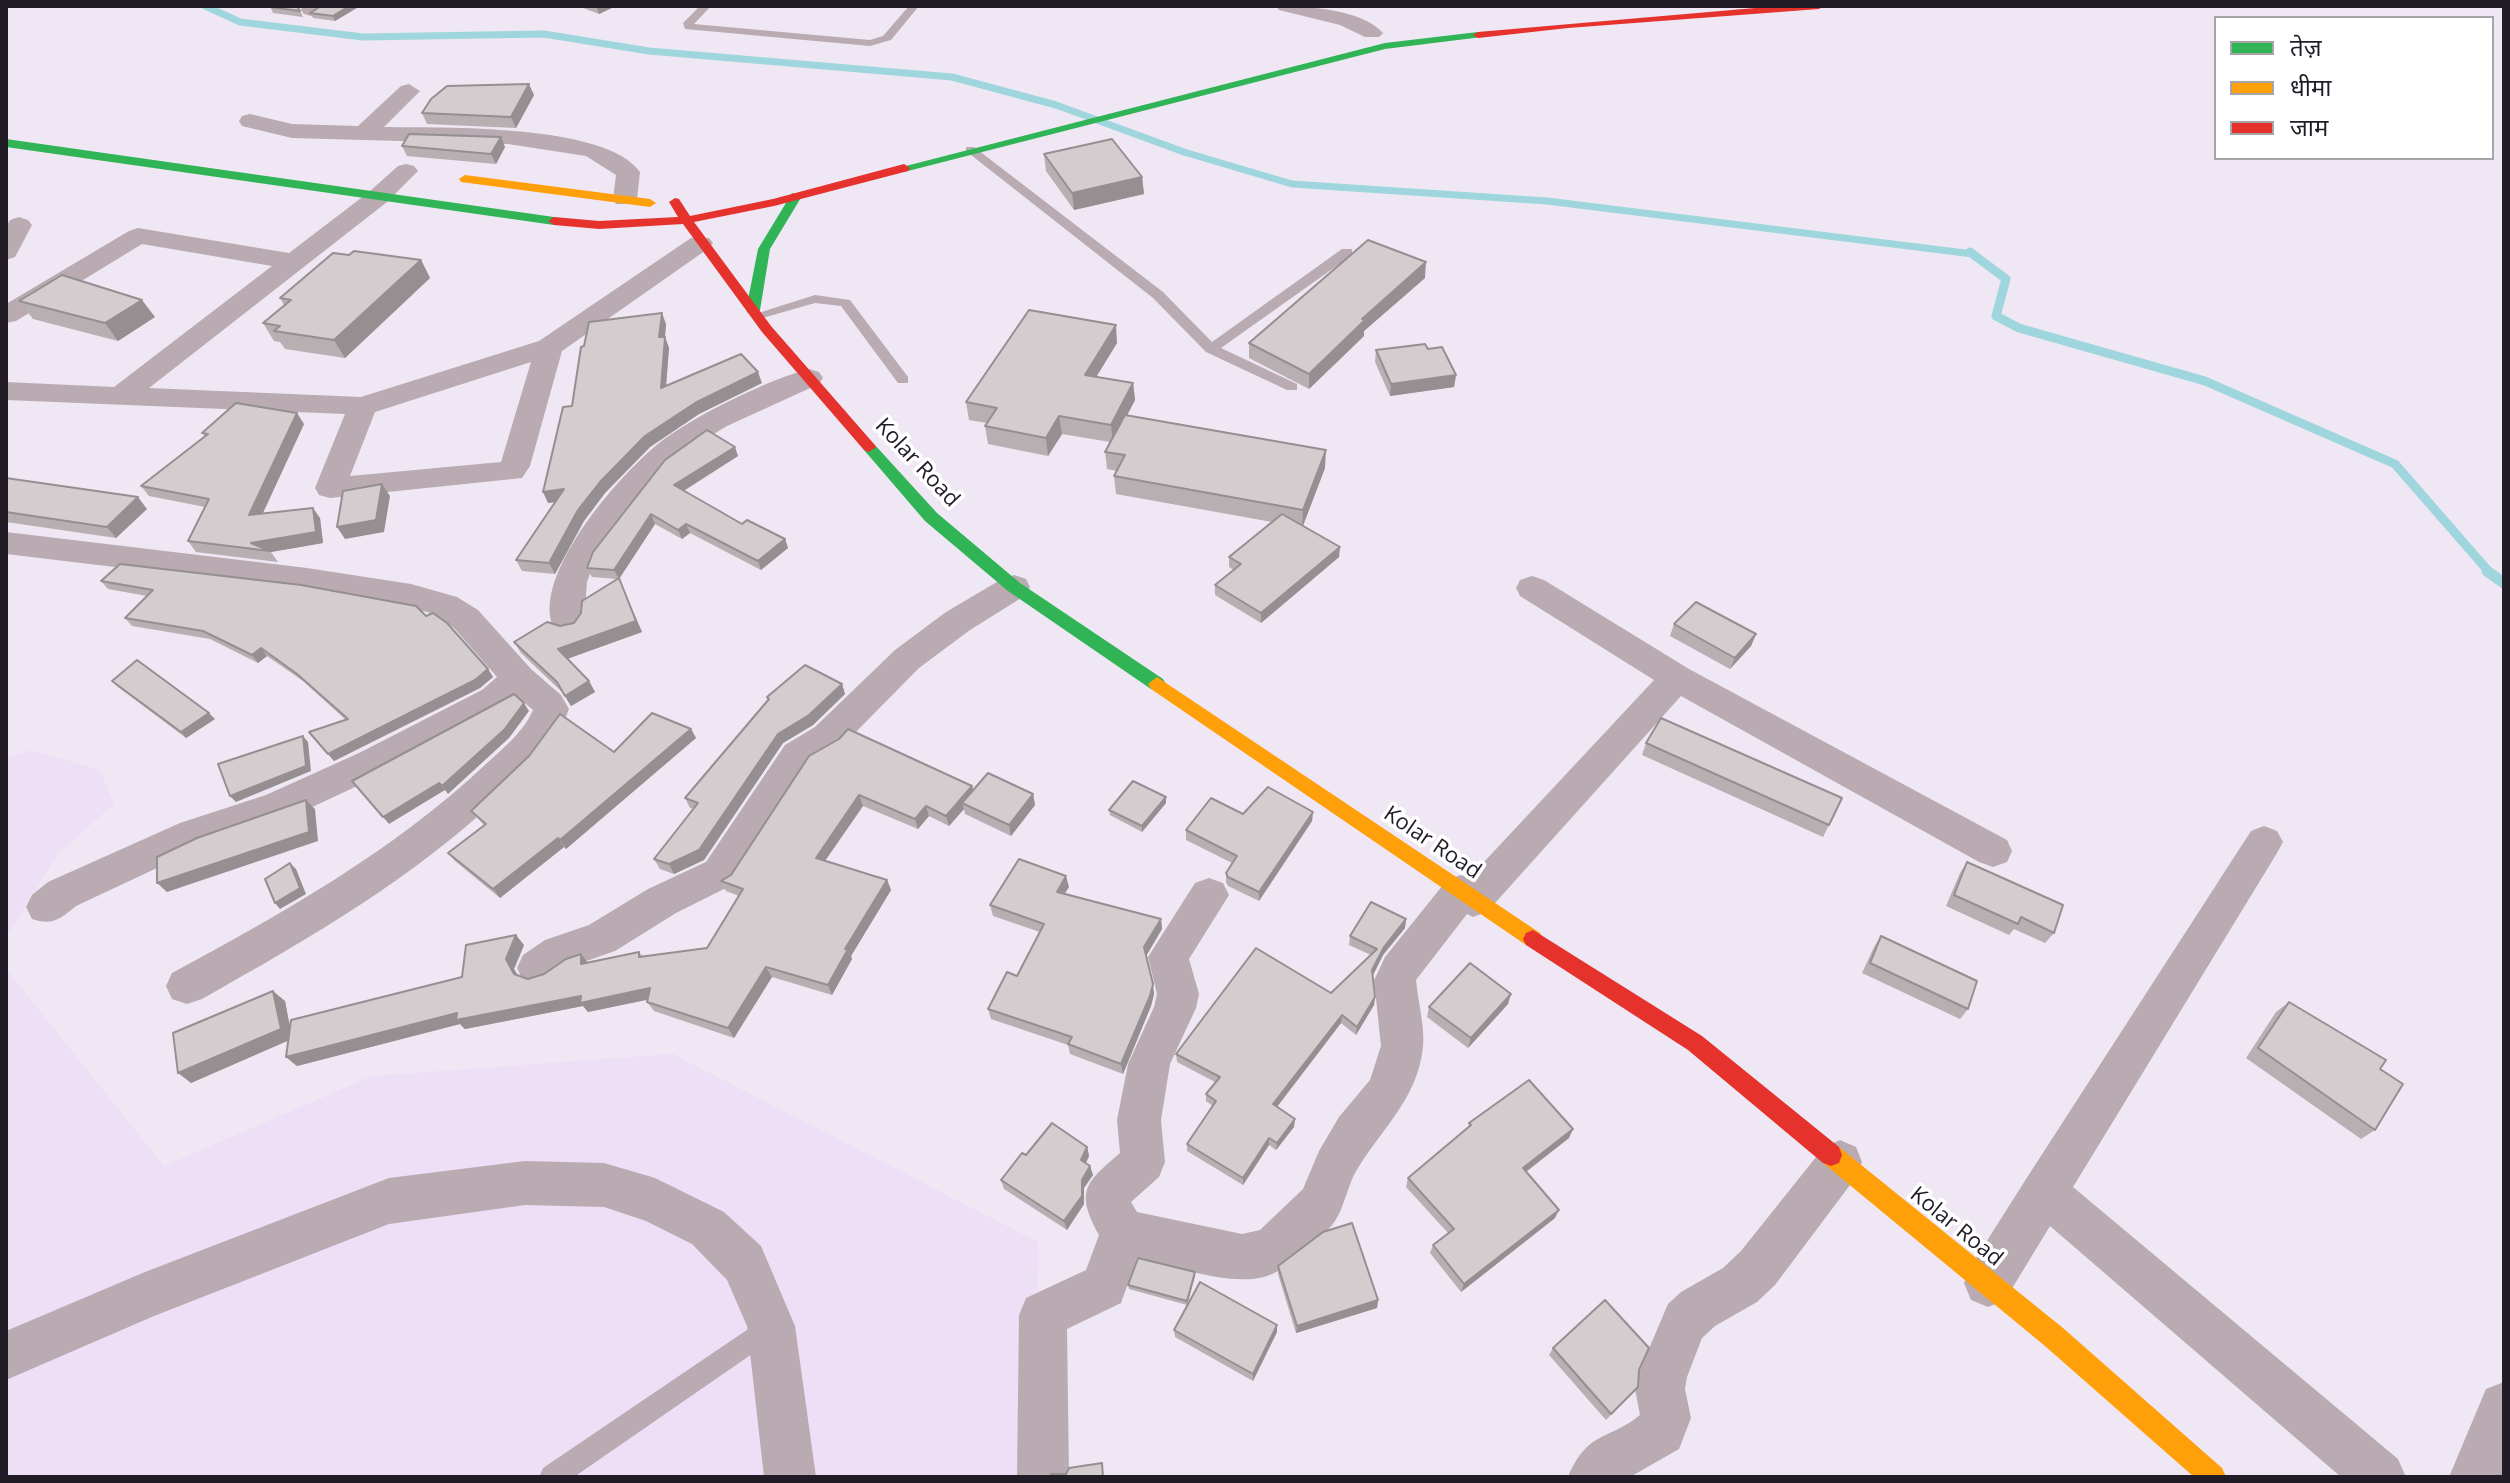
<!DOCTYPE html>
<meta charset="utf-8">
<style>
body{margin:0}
#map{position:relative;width:2510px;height:1483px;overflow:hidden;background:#efe7f4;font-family:"Open Sans","Noto Sans Devanagari",sans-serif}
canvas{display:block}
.frame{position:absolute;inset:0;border:8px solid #211c25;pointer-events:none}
.legend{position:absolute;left:2214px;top:16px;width:280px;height:144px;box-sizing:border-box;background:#fff;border:2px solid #a6a4a8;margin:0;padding:10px 14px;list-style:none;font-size:24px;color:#211c25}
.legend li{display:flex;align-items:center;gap:16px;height:40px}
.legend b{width:40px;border:2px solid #a6a4a8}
</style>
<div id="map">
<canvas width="2510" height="1483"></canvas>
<div class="frame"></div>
<ul class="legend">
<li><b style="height:10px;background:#30b455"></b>तेज़</li>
<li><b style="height:10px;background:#ff9f0a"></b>धीमा</li>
<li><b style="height:10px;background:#e5322d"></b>जाम</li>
</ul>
</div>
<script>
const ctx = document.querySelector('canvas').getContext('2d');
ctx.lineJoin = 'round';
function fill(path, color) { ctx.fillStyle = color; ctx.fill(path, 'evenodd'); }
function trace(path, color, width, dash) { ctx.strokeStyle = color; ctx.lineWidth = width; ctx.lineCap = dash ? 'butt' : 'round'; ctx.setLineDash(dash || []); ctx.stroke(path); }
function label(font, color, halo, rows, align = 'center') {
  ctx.font = font + ' "Open Sans",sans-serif'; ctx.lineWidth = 7; ctx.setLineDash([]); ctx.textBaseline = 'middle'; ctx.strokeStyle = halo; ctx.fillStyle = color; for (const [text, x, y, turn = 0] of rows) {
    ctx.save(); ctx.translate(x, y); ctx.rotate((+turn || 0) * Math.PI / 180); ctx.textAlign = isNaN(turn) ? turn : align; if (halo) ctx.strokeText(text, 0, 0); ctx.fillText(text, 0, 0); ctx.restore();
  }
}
const built = new Path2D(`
 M31,750L100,770L114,804L60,852L6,936V758Z
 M6,969L164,1166L372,1076L673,1054L1038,1242L1036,1477H6Z`);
const streamFar2 = new Path2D(`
 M205,6L240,22L363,37L544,34L649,51L952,77L1056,105L1184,152L1292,184L1547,201L1973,254`);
const streamFar1 = new Path2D(`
 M1970,252L2006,279L1996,316L2019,328L2205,381L2395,464L2490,573`);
const stream = new Path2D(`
 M2487,571L2504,583`);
const lane = new Path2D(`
 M700,6H711L694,24L870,40L883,36L909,6H919L891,40L870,46L685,29L683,23Z
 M966,147H974L1163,292L1212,342L1342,249H1352V255L1221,348L1297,384V390H1287L1206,352L1153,298L966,151Z
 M815,295L850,300L908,377V383H898L841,306L815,303L759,319L752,315Z
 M769,1315L778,1318L781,1327L778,1336L574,1477H539L543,1468Z`);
const street = new Path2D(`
 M303,6H327L311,16L304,14L301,10Z
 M1276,6C1306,6 1362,9 1383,33L1379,37H1365L1340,25L1279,10Z
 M409,84L420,91L384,127C441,128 606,123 640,172L637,199L634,204H616L613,199L616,175L586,156L508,144L292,138L242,126L239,121L242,116L250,114L292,124L358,126L401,86Z
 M406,164L414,166L418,171L387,202L149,388L361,397L539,341L691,238H709L713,243L709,248L562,351L530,466L522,478L330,498L319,495L315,488L345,414L6,400V382L114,387L272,266L142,244L16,321L6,323V304L129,231L138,228L289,253L369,192L398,166ZM531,362L501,462L350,476L375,412Z
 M19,217L28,220L32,225L15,257L6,260V226L10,220Z
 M809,369L819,372L823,378L819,384L727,426L692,447L667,467L595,560L587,582L584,622L579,631L567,634L555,631C525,578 629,462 670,435C705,411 768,380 809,369Z
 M6,532L307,568L411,584L457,597L478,610L531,669L561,695L569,709C557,743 530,767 505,791C417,877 308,939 202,999L187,1004L172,999L166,986L172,973C283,913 392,852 485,765C501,750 524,732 533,710L519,698L506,708L385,773L291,817L206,845L76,906C60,919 52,926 32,919L26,907L32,895L48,882L180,823L266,795L359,753L482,690L497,677L454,628L434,614L411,608L307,590L6,554Z
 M1014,575L1026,579L1030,587L1026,595L970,630L919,668L841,747L811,765L734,884L676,913L615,951L572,966L551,981L537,986L523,981L517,968L523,955L545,940L589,925L648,889L706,862L785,745L815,727L895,650L946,612L1002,579Z
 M1532,576L1544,580L1689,669L2007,840L2012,851L2007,862L1993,867L1979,862L1681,696L1487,912L1473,917L1467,914L1416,980C1418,1001 1425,1027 1423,1047C1417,1102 1379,1130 1354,1175C1347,1189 1344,1207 1335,1221C1322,1240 1286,1271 1264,1277C1229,1286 1173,1266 1137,1258L1121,1303L1067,1329L1069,1477H1017L1019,1315L1026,1298L1086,1270L1099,1235C1075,1191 1085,1183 1120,1153L1117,1120L1128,1064L1154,1007L1157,994L1148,957L1195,883L1209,878L1223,883L1229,895L1189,959L1199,994L1196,1008L1170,1064L1161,1120L1165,1162L1159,1177L1131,1202L1137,1212L1242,1234L1260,1230L1303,1189L1319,1151L1339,1117L1370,1080L1381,1046L1374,980L1379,970L1385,957L1447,880L1461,875L1469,878L1654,680L1520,596L1516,588L1520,580Z
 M2264,826L2277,831L2283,842L2277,853L2073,1187L2398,1459L2406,1477H2341L2050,1226L2005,1300L1988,1307L1971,1300L1964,1283L1971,1266L2028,1176L2251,831Z
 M1840,1140L1856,1147L1862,1162L1856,1177L1775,1285L1757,1302L1715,1326L1702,1338L1687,1377L1685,1389L1691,1418L1679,1449L1630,1477H1568C1588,1430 1608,1441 1640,1415L1635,1389L1637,1377L1668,1304L1681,1292L1723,1268L1741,1251L1824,1147Z
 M525,1161L604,1163L655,1178L724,1212L761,1246L795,1326L816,1477H764L747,1326L727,1280L692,1244L646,1221L604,1207L525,1205L389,1224L154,1316L6,1380V1331L145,1272L389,1178Z
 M2504,1382V1469L2501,1477H2449L2486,1389Z`);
const fast = new Path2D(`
 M1478,32L1482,33V37L1385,49L904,172L898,168L1385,43Z
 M6,139L554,217L560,221L554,225L6,147Z
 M792,193L802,196L770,249L760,310L753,314L748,313L746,310L758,249Z
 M869,442L874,444L937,513L1020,583L1163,679L1166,684L1163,689H1151L1008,591L925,521L864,450L862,447Z`);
const slow = new Path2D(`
 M465,175L650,199L656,203L650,207L461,182L459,179Z
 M1157,677L1540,933L1543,939L1540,945L1533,948L1526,945L1151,689L1148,684Z
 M1831,1144L1839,1147L2063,1328L2222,1468L2226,1477H2194L2045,1346L1823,1163L1820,1155L1823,1147Z`);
const jam = new Path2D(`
 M1778,6H1824L1819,9L1568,28L1478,38L1473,35L1478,32Z
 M904,164L910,168L908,171L774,206L694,222L771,326L874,444L876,447L869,452L864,450L762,332L683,224L599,229L554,225L548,221L554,217L599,221L678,217L669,202L675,198L679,199L690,216L773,199Z
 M1533,930L1702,1036L1839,1147L1842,1155L1839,1163L1831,1166L1823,1163L1688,1050L1526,945L1523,939L1526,933Z`);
const wall = new Path2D(`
 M263,6H301L299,8L303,17L273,13L271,8Z
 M360,6L335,21L313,18L310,13Z
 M578,6H616L599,14Z
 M534,95L516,128L427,124L422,113Z
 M402,146L505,147L496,164L407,156Z
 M1044,154L1142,177L1144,194L1074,210L1046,171Z
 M349,255L421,260L430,278L345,358L285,349L280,342L274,341L263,323L284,305L280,298Z
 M1425,278L1364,331V336L1309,389L1249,358V343Z
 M19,301L155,317L118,341L33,319Z
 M666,324L665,337L669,348L666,386L762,383L699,414L650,447L605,493L584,521L555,574L522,571L516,560L555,502L548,503L572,406Z
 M1117,343L1096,377L1133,383L1135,400L1127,415L1325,468L1303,526L1339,557L1261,623L1215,595V585L1234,570L1229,567V557L1272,522L1116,494L1114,476L1117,471L1107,469L1105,452L1110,442L1062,434L1048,456L988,444L985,426L987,423L969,420L966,402Z
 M1428,349L1456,375L1454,387L1390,396L1375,362L1376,350Z
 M304,424L262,514L320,518L323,543L271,552L278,562L196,552L188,541L205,507L149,496L141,486L205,436L202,433Z
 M738,456L684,491L742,524L785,539L788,548L761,570L690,533L682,539L655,524L619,579L642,632L567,659L589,681L595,692L571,706L563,693L521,653L514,642L560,626L574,623L617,579L592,577L587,568L665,460Z
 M6,478L147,509L116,538L6,522Z
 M101,581L426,616L488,669L493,677L480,688L334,761L309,732L346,720L303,681L267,656L258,663L210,639L132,626L125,618L147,596L108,589Z
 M1674,624L1756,634L1751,646L1730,669L1670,636Z
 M112,681L215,719L186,738L118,687Z
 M842,684L845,694L813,725L783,743L704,860L674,874L660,869L654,859L694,809L690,808L685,798L768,700L767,697Z
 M691,729L696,738L566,849L564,847L500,898L455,861L448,853L484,825L471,811L614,752Z
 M1646,743L1829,825L1823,837L1642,755Z
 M809,756L973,790L1033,794L1035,805L1011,836L965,814L964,809L949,826L929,816L918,829L863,806L825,861L887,880L891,890L851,956L852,959L832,995L772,977L734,1038L654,1011L647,1002L648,999L588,1012L583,1006L465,1029L460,1024L297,1066L286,1057L288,1040L191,1083L285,1001L290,1027L462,977L524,945L514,969L518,975L528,979L544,974L581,954L587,962L639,952L643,957L707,948L739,896L726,891L721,881L731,875Z
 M1166,803L1142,832L1110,815L1109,810Z
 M1313,812L1312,821L1259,901L1228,886L1226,882V873L1232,863L1186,840V830L1243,814Z
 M1967,862L2054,933L2045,943L2014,929L2009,935L1946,906L1960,873Z
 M1069,887L1065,893L1161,919L1162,929L1146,956L1154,994L1151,1006L1123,1074L1070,1054L1068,1045L991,1019L988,1009L1017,976L1040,932L993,916L990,905Z
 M1406,919L1405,928L1383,955L1373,975L1375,997L1374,1005L1356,1035L1341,1023L1277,1107L1294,1127L1276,1150L1269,1145L1243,1185L1187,1151V1144L1213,1106L1206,1101V1094L1215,1082L1177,1062L1176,1054L1331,993L1371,955L1349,945L1350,936Z
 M1881,936L1968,1009L1960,1019L1862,973L1874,947Z
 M2289,1002L2380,1069L2375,1130L2361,1139L2246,1058L2276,1012Z
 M1508,1004L1468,1048L1427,1017L1429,1007Z
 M1469,1123L1569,1138L1526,1172L1555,1218L1461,1292L1430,1253L1433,1245L1448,1233L1406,1187L1408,1178L1468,1128Z
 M1087,1147L1089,1156L1086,1163L1090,1166L1093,1175L1084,1188V1204L1067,1230L1004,1189L1001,1180L1026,1155Z
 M1278,1266L1378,1300L1377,1308L1296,1333L1278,1274Z
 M1195,1272V1276L1187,1305L1129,1289L1128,1285Z
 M1174,1330L1277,1332L1253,1381L1175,1337Z
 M1553,1348L1639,1370L1638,1387L1606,1420L1549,1355Z`);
const shadedWall = new Path2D(`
 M349,6H360L335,21L333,16Z
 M596,6H616L599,14Z
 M529,84L534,95L516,128L511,117Z
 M501,137L505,147L496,164L491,154Z
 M1142,177L1144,194L1074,210L1072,193Z
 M421,260L430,278L345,358L334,340Z
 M1426,262L1425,278L1364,331V336L1309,389V374L1362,319Z
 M142,300L155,317L118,341L105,323Z
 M662,313L666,324L664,348L659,337Z
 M1116,325L1117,343L1087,392L1085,375Z
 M665,337L669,348L665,399L661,388Z
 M758,372L762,383L699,414L650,447L605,493L584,521L555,574L549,563L578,510L600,482L645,436L695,403Z
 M1456,375L1454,387L1390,396L1391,384Z
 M1133,383L1135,400L1113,443L1111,425Z
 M297,413L304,424L257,526L249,515Z
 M1059,416L1062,434L1048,456L1046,438Z
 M735,447L738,456L678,494L674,485Z
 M1326,450L1325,468L1302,528L1303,510Z
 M382,484L390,496L384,532L345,539L337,527Z
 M564,489L569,500L548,503L543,492Z
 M138,497L147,509L116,538L107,527Z
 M313,508L320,518L323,543L271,552L251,543Z
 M651,514L655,524L619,579L642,632L564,660L558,649L619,579L614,570Z
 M686,524L690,533L682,539L678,530Z
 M785,539L788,548L761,570L758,561Z
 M1340,547L1339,557L1261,623V613Z
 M1756,634L1751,646L1730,669L1735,658Z
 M261,648L267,656L258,663L252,655Z
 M488,669L493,677L480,688L334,761L328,754Z
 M589,681L595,692L571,706L565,696Z
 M842,684L845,694L813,725L783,743L704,860L674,874L669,864L778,734Z
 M524,703L529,711L509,738L448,794L442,786Z
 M209,713L215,719L186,738L181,732Z
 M691,729L696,738L566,849L560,840Z
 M303,736L308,742L311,771L236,802L230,796Z
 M439,783L445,790L389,824L383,817Z
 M972,786L975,796L962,803L964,809L949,826L946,816Z
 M1033,794L1035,805L1011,836L1009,825Z
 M859,795L863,806L820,868L816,858Z
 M1166,797V803L1142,832V826Z
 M306,800L315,809L318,841L167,892L157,883Z
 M926,806L929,816L918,829L915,819Z
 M1313,812L1312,821L1259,901V892Z
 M558,838L564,847L500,898L493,889Z
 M290,863L296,869L306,894L280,909L275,903Z
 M1066,876L1069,887L1059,902L1057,892Z
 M887,880L891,890L851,956L852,959L832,995L828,985L845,949Z
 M1161,919L1162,929L1145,958L1144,947Z
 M1406,919L1405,928L1383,955L1371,979L1372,970L1384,947Z
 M516,935L524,945L514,969L522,984L514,974L506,959Z
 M581,954L588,963L581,964Z
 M766,967L772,977L734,1038L728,1028Z
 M1153,984L1154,994L1151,1006L1123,1074L1121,1064Z
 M650,988L656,998L588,1012L583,1006L465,1029L460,1024L297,1066L286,1057L457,1013L581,996Z
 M273,991L285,1001L292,1039L191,1083L178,1073Z
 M1511,994L1508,1004L1468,1048L1471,1038Z
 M1375,997L1374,1005L1356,1035L1357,1027Z
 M1342,1015L1341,1023L1273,1112V1104Z
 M1295,1119L1294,1127L1276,1150L1277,1143Z
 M1573,1129L1569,1138L1519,1177L1523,1168Z
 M1269,1138V1145L1243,1185V1178Z
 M1087,1147L1089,1156L1083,1169L1081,1160Z
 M1090,1166L1093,1175L1084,1188V1204L1067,1230L1064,1221L1082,1180Z
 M1559,1210L1555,1218L1461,1292L1464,1284Z
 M1195,1272V1276L1187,1305V1301Z
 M1378,1300L1377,1308L1296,1333L1297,1326Z
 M1277,1325V1332L1253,1381V1374Z`);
const building = new Path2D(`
 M273,6H297L300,11L270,7Z
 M321,6H349L333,16L310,13Z
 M529,84L511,117L422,113L431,99L447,86Z
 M409,134L501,137L491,154L402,146Z
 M1112,139L1142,177L1072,193L1044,154Z
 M1368,240L1426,262L1362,319L1365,320L1309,374L1249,343Z
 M354,251L421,260L334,340L274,331L280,326L263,323L291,300L280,298L333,253L349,255Z
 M62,275L142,300L105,323L19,301Z
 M1029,310L1116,325L1085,375L1133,383L1111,425L1059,416L1046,438L985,426L997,408L966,402Z
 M662,313L659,337H665L661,388L741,354L758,372L695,403L645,436L600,482L578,510L549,563L516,560L564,489L543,492L563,407L572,406L581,347L584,346L589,322Z
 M1425,344L1428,349L1442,347L1456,375L1391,384L1376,350Z
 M236,403L297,413L249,515L313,508L316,532L251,543L270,551L188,541L209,499L141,486L208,434L202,433Z
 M1125,415L1326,450L1303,510L1114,476L1125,455L1105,452Z
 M707,430L735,447L674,485L742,524L747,520L785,539L758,561L686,524L678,530L651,514L614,570L587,568L593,552L665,460Z
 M6,478L138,497L107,527L6,512Z
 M382,484L376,520L337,527L343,491Z
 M1282,514L1340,547L1261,613L1215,585L1241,564L1229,557Z
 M120,564L301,585L416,606L426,616L433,613L447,623L488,669L475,680L328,754L309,732L348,719L297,674L261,648L252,655L203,631L125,618L153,590L101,581Z
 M619,578L636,621L558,649L589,681L565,696L557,682L514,642L547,622L560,626L574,623L581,613L582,601Z
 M1696,602L1756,634L1735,658L1674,624Z
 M137,660L209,713L181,732L112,681Z
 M805,665L842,684L809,715L778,734L699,850L669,864L654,859L698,803L685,798L769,699L767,697Z
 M514,694L524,703L504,730L442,786L439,783L383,817L352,781Z
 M652,713L691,729L560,840L558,838L493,889L448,853L486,824L471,811L529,756L560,714L614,752Z
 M1661,718L1842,798L1829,825L1646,743Z
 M848,729L972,786L946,816L926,806L915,819L859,795L816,858L887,880L845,949H848L828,985L766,967L728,1028L647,1002L650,988L580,1003L581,996L456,1020L457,1013L286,1057L291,1020L462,977L466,945L516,935L506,959L514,974L528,979L544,974L566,959L581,954V964L639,952V957L707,948L743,889L721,881L731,875L809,756L839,739Z
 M303,736L306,766L230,796L218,764Z
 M988,773L1033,794L1009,825L962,803Z
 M1133,781L1166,797L1142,826L1109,810Z
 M1268,787L1313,812L1259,892L1228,877L1226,873L1237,856L1186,830L1211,798L1243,814Z
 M306,800L309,832L157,883V857L197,838Z
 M1019,859L1066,876L1057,892L1161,919L1144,947L1153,984L1150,996L1121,1064L1068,1044L1072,1037L988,1009L1007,972L1017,976L1044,924L990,905Z
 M1967,862L2063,905L2054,933L2021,917L2018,924L1954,895Z
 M290,863L300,888L275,903L265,879Z
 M1371,902L1406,919L1384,947L1372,970L1375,997L1357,1027L1342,1015L1273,1104L1295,1119L1277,1143L1269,1138L1243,1178L1187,1144L1216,1101L1206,1094L1220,1077L1176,1054L1256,948L1331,993L1377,949L1350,936Z
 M1881,936L1977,981L1968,1009L1870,963Z
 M1470,963L1511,994L1471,1038L1429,1007Z
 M273,991L281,1029L178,1073L173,1033Z
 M2289,1002L2386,1060L2380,1069L2403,1084L2375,1130L2258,1048Z
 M1529,1080L1573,1129L1523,1168L1559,1210L1464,1284L1433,1245L1454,1229L1408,1178L1471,1125L1469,1123Z
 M1052,1123L1087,1147L1081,1160L1090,1166L1082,1180V1196L1064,1221L1001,1180L1022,1153L1026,1155Z
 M1352,1223L1378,1300L1297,1326L1278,1266L1323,1232Z
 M1138,1258L1195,1272L1187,1301L1128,1285Z
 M1200,1282L1277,1325L1253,1374L1174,1330Z
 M1605,1300L1649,1348L1639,1370L1638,1387L1611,1414L1553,1348Z
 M1102,1463L1103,1477H1051V1474H1066L1069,1468Z`);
const streetNames = [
 ["Kolar Road",917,463,47],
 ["Kolar Road",1432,843,34],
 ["Kolar Road",1956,1227,39]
];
fill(built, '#eddff6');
trace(streamFar2, '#9fd6dd', 7);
trace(streamFar1, '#9fd6dd', 9);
trace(stream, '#9fd6dd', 11);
fill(lane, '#b9abb1');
fill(street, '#b9abb1');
fill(fast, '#30b455');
fill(slow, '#ff9f0a');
fill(jam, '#e5322d');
fill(wall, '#b7afb2');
fill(shadedWall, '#958f91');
fill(building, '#d5cccf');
trace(building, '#958f91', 2);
label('22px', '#211c25', '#fff', streetNames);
</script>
